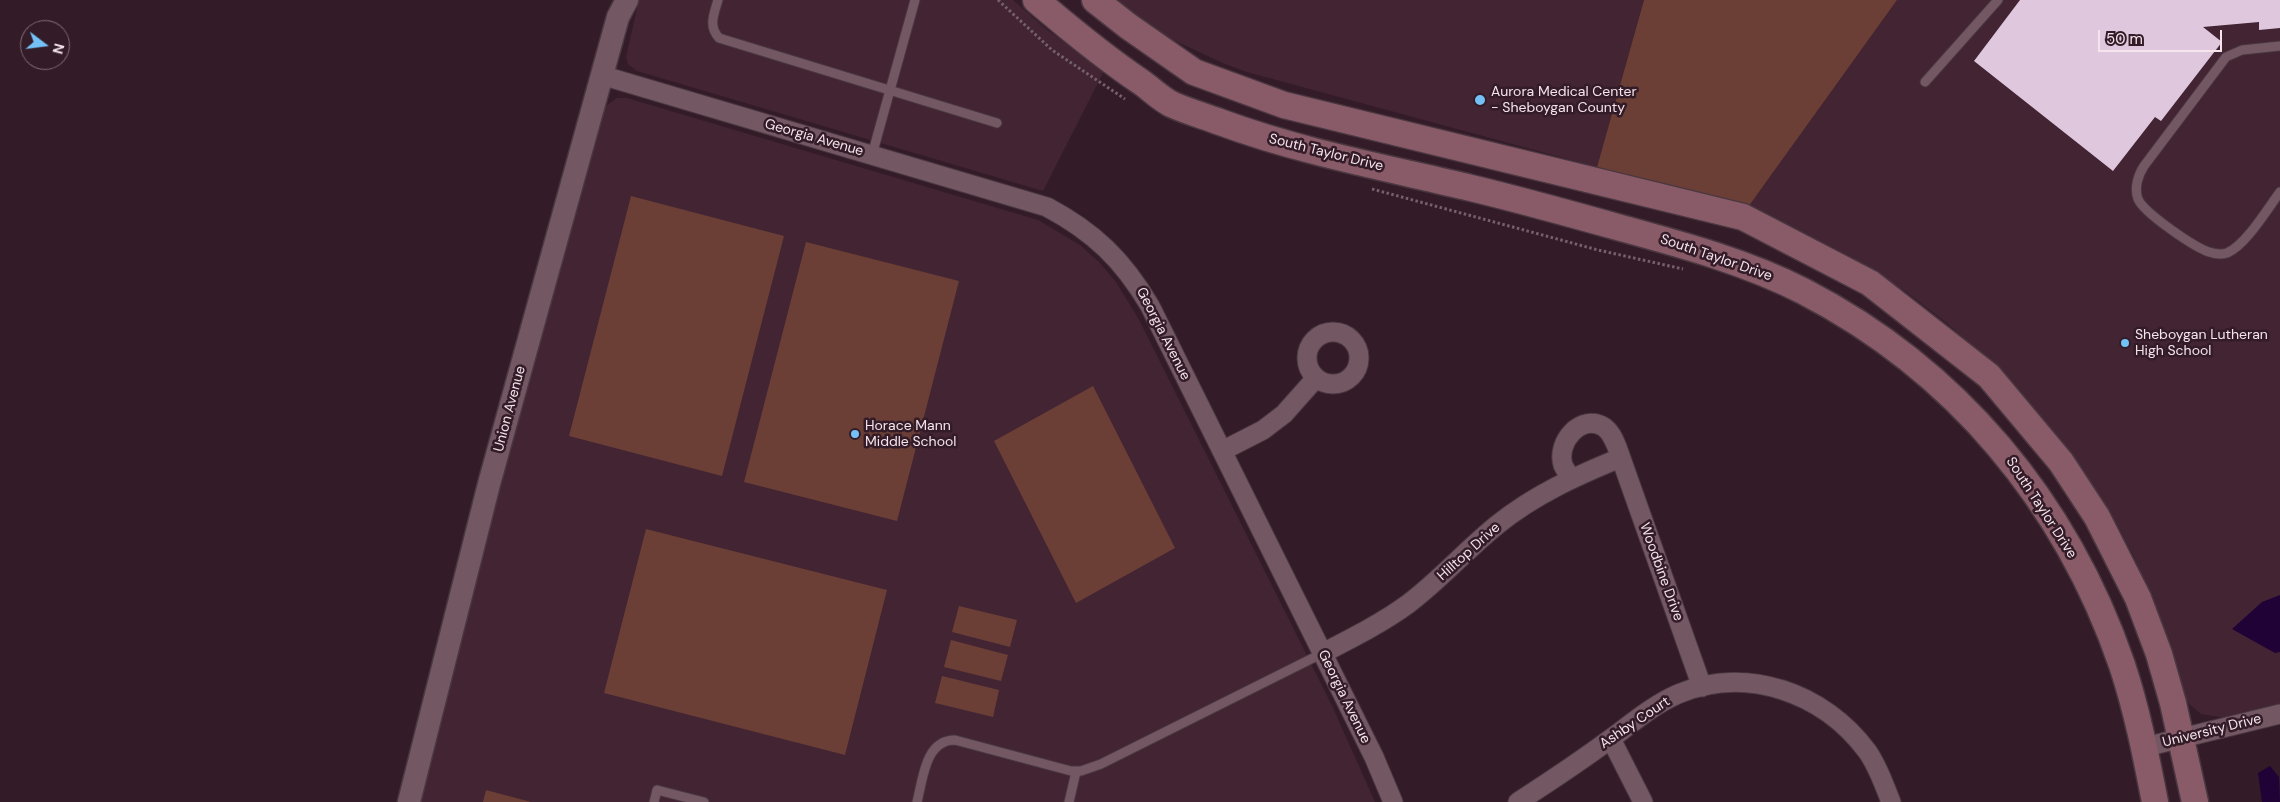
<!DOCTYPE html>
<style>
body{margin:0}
#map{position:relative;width:2280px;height:802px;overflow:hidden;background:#331c28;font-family:"DM Sans",sans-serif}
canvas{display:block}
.north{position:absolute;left:20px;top:20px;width:50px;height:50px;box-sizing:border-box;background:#331c28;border:1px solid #816c76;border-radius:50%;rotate:105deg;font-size:14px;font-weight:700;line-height:20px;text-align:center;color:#f5e4ec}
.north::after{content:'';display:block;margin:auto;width:18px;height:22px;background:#73c1f6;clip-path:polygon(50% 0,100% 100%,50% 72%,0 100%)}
.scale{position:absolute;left:2098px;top:30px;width:124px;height:22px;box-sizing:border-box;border:2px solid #f5e4ec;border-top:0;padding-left:6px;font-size:15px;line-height:18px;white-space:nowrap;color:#f5e4ec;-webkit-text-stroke:4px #331c28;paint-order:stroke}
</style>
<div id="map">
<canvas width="2280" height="802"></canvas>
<div class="north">N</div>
<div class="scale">50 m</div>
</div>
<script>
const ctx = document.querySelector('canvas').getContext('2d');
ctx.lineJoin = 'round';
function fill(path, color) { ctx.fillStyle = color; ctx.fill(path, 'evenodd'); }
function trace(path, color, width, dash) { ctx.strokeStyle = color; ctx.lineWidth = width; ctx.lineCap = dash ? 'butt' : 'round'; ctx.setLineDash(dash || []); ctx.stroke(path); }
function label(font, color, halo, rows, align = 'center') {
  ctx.font = font + ' "DM Sans",sans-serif'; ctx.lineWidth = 5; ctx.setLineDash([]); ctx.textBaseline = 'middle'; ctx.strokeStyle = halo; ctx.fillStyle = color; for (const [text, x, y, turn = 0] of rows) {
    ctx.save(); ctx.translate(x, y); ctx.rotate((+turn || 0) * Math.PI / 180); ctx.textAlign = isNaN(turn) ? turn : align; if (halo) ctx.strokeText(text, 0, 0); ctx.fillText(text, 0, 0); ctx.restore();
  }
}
const built = new Path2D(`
 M639,0H1013L1046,29L1104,71L1043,191L637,71L628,64L626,57Z
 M1111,0H1644L1597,167L1247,72L1225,64L1169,38Z
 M1897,0H2280V704L2226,718L2201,714L2189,704L2182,692L2151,599L2133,555L2109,510L2077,463L2035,410L1990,363L1948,324L1905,291L1832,247L1746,210Z
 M617,98H627L1038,220L1080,245L1099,262L1116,282L1138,318L1333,708L1375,802H419L595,120L607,105Z`);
const green = new Path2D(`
 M1644,0H1897L1746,210L1597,167Z
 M631,196L784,236L722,476L569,436Z
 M806,242L959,281L897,521L744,482Z
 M1093,386L1175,548L1076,603L994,441Z
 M646,529L887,590L845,755L604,693Z
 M959,606L1017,620L1010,647L952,632Z
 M951,640L1008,655L1001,681L944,667Z
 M942,676L999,690L993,717L935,703Z
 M486,790L531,802H483Z`);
const water = new Path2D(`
 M2280,595V652L2275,653L2232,629L2262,602Z
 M2270,766L2279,777L2280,802H2262L2258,773Z`);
const building = new Path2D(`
 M2020,0H2280V28L2259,30V22L2203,27L2222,42L2161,121L2155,117L2113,171L1974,61Z`);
const path = new Path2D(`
 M998,0L1052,50L1125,99
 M1372,189L1598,250L1683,269`);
const service = new Path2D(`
 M718,0C714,14 708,26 719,38L997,123
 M2280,46L2242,50L2226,57L2144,166C2138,175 2134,188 2138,199C2144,213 2194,247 2209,252C2215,254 2221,255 2227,253C2246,245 2268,208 2280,192
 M1925,82L1998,0
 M872,155L915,0
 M654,802L657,790L704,802
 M917,802C923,779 925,740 955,740L1071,771H1081L1101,764L1323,653
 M1069,802L1076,772`);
const minor = new Path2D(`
 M601,75L1047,207C1094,232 1123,260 1150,306L1374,757L1393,802
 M1307 358a26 26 0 1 1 52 0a26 26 0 1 1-52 0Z
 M1222,451L1263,430L1284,414L1316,378
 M1571,479C1569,474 1565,470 1563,465C1556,442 1581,413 1604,427C1611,432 1614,440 1617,447L1702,687
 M1323,653C1352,638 1382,623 1408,604C1440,580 1466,550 1497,525C1534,495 1576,476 1620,458
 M1611,739L1643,802
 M2145,747L2280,714
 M1518,802C1549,782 1579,762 1609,740C1631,724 1653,705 1678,694C1747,665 1824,693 1867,751C1878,766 1884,785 1891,802`);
const tertiary = new Path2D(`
 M409,802L489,484L618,17L627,0`);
const secondary = new Path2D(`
 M1036,0C1070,29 1104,57 1141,82C1151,89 1160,98 1171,104C1186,111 1204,116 1220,122C1301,152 1387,168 1471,188C1521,200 1571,214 1621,228C1683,245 1746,262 1803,291C1956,370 2066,502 2122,665C2137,710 2146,756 2155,802
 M1095,0L1128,26L1194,72L1284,105L1743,217L1870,283L1989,376L2061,462L2097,517L2138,598L2159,654L2173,703L2195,802`);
const markers = [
 [1480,100,6,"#73c1f6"],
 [2125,343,5,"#73c1f6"],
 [855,434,5,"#73c1f6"]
];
const poiNames = [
 ["Aurora Medical Center",1491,92],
 ["- Sheboygan County",1491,108],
 ["Sheboygan Lutheran",2135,335],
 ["High School",2135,351],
 ["Horace Mann",865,426],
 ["Middle School",865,442]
];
const streetNames = [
 ["Georgia Avenue",814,138,16],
 ["South Taylor Drive",1326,153,14],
 ["South Taylor Drive",1716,258,19],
 ["Georgia Avenue",1163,334,63],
 ["Union Avenue",510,409,-75],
 ["South Taylor Drive",2041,508,57],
 ["Hilltop Drive",1469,552,-42],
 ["Woodbine Drive",1661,572,70],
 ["Georgia Avenue",1344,697,64],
 ["Ashby Court",1635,723,-34],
 ["University Drive",2212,731,-14]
];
fill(built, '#422433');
fill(green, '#6b3f36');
fill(water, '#210237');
fill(building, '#dfc8de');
trace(service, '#4a3740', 11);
trace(minor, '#4a3740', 21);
trace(tertiary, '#4a3740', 25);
trace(secondary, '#4a3740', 29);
trace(path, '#75606b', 3, [2.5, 2.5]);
trace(service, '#735864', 9);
trace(minor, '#735864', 19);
trace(tertiary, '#735864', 22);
trace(secondary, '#895b68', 26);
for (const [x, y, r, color] of markers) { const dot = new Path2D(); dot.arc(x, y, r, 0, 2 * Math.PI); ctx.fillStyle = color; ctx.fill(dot); trace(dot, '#331c28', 2); }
label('14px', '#f5e4ec', '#331c28', poiNames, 'left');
label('14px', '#f5e4ec', '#331c28', streetNames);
</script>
